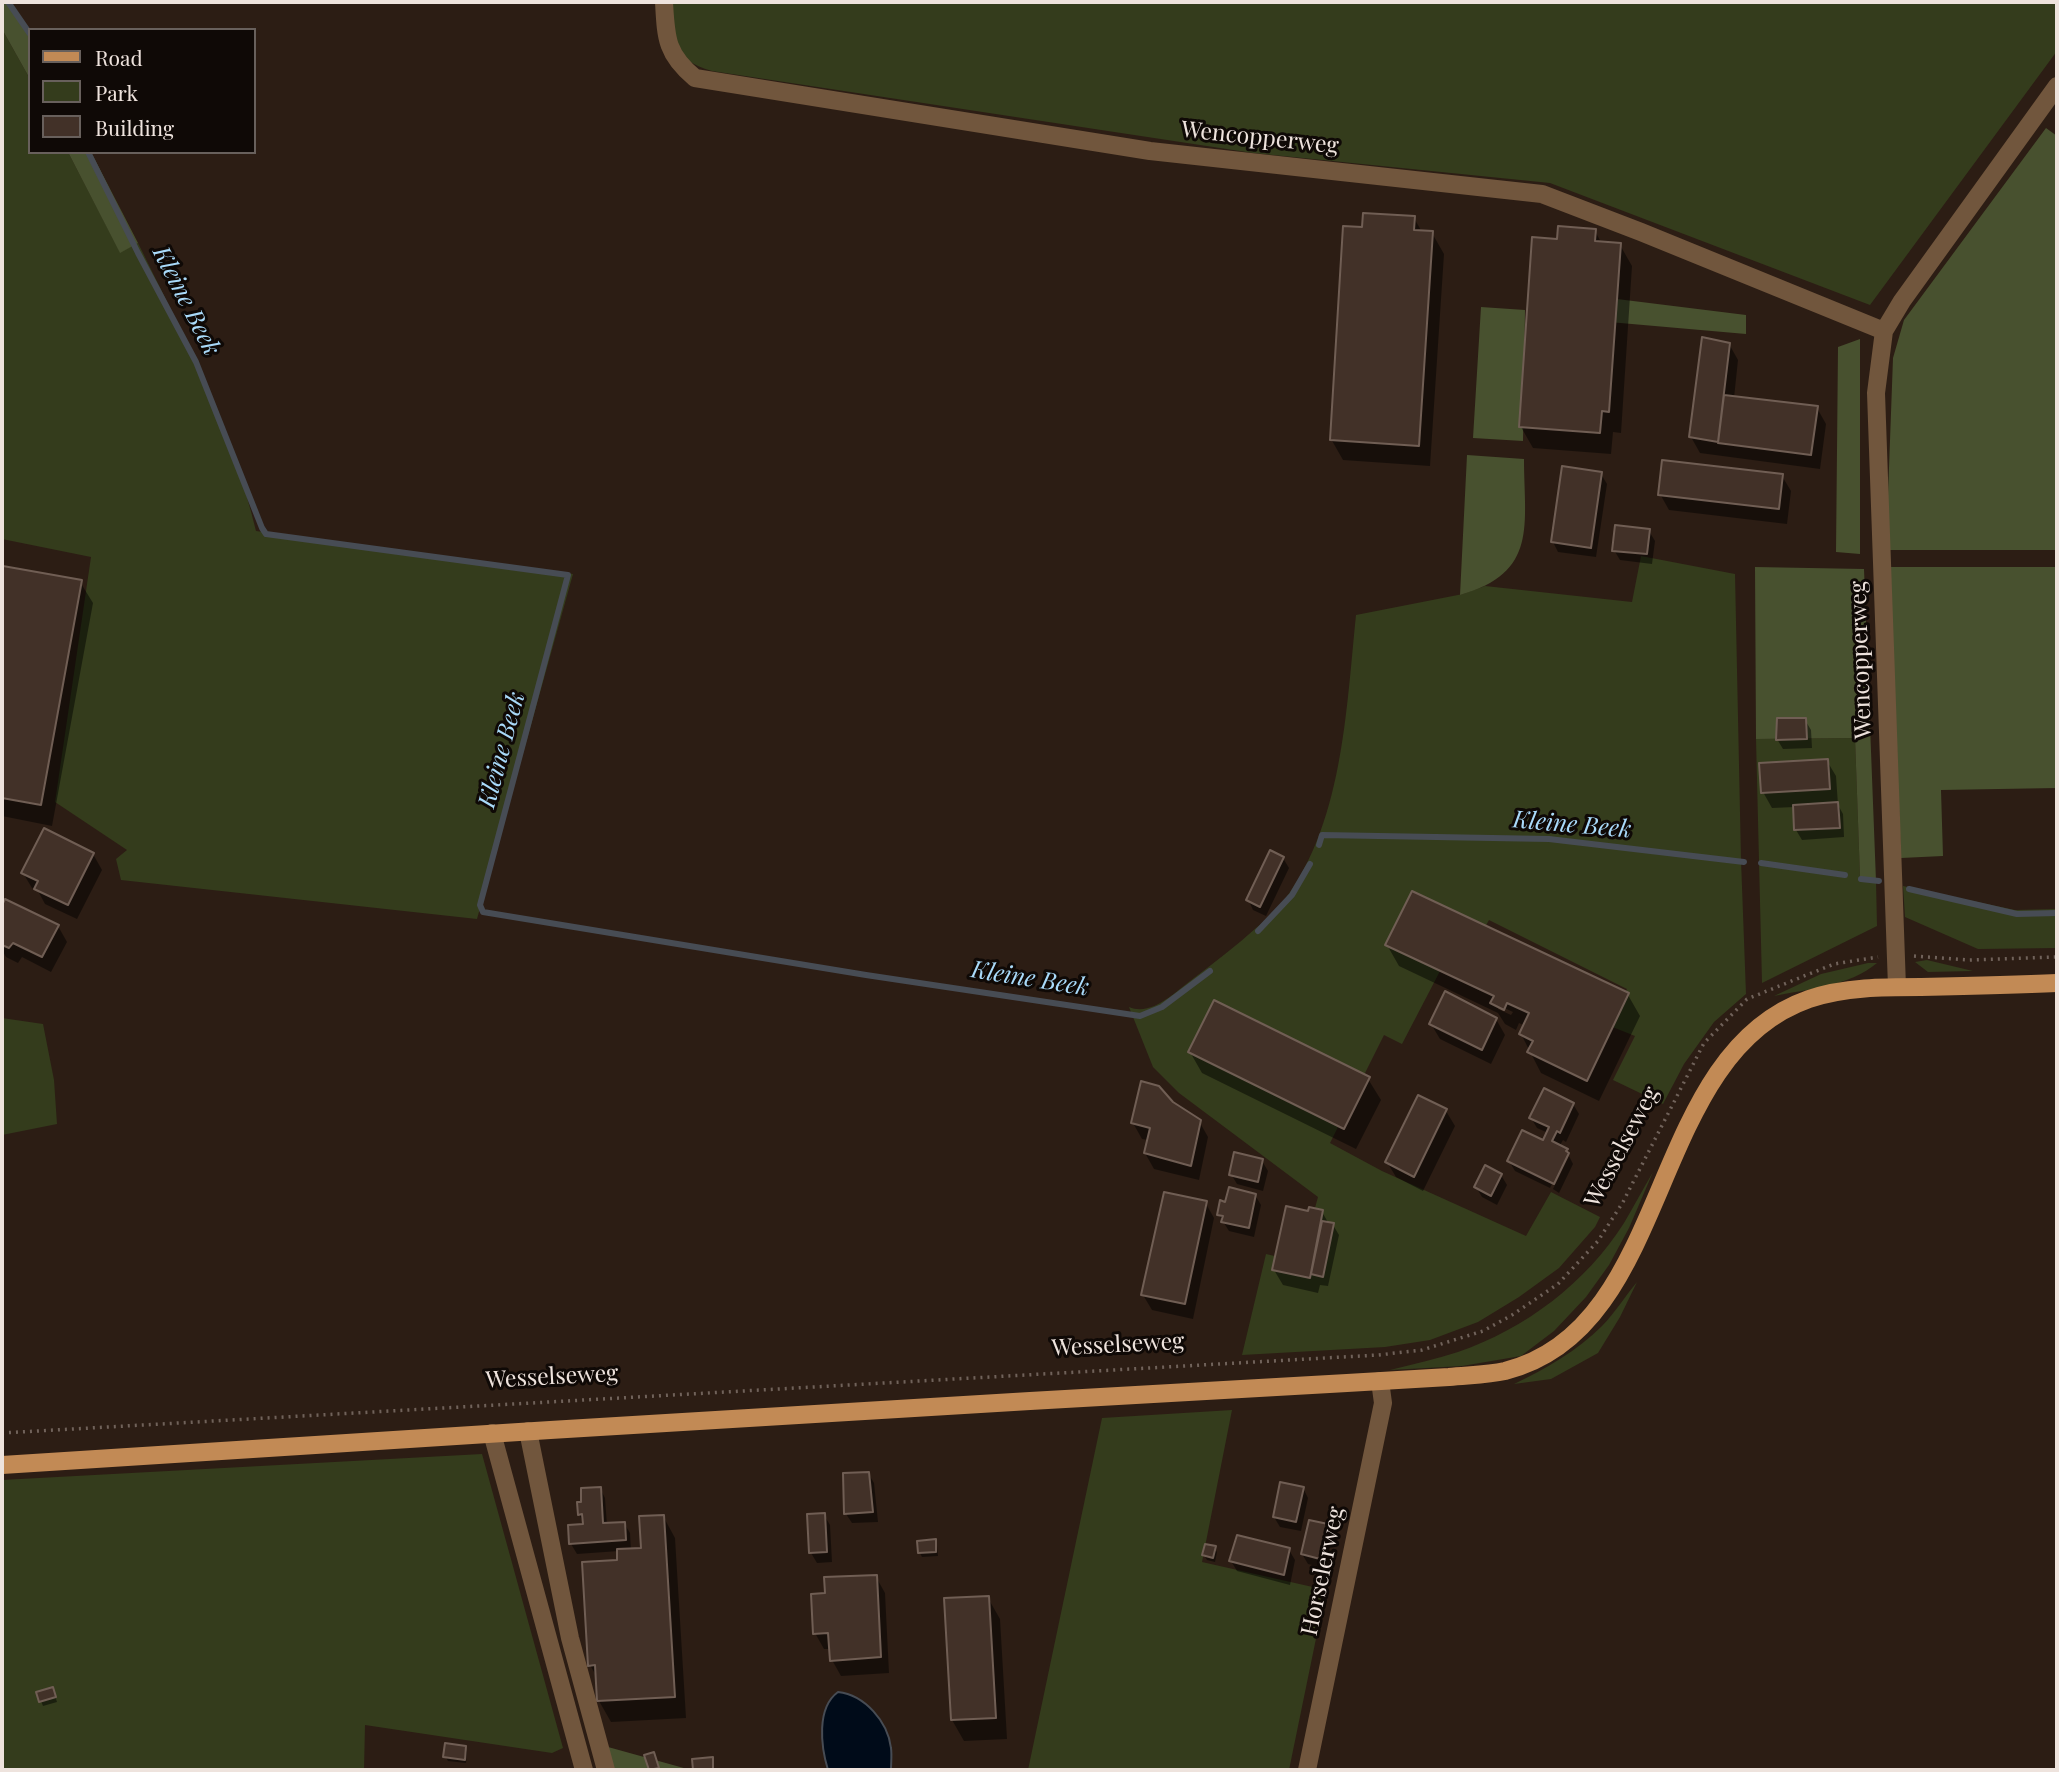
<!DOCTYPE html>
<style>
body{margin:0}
#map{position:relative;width:2059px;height:1772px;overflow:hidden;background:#2c1d14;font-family:"Playfair Display",serif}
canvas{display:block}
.frame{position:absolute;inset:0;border:4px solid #eee3dd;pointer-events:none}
.legend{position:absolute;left:28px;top:28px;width:228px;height:126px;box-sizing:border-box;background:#0f0906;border:2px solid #68605c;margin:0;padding:9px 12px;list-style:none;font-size:21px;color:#eee3dd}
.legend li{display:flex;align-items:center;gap:14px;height:35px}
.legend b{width:35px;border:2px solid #68605c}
</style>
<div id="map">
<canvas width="2059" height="1772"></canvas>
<div class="frame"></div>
<ul class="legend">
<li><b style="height:9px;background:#c28a55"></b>Road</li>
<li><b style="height:19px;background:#343c1c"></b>Park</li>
<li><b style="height:19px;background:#423128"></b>Building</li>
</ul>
</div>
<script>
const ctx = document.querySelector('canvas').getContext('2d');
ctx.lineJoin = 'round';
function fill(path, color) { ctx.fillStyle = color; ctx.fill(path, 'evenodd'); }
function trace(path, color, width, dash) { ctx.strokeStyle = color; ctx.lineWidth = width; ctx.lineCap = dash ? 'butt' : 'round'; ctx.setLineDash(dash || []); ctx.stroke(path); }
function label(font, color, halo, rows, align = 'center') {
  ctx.font = font + ' "Playfair Display",serif'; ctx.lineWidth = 6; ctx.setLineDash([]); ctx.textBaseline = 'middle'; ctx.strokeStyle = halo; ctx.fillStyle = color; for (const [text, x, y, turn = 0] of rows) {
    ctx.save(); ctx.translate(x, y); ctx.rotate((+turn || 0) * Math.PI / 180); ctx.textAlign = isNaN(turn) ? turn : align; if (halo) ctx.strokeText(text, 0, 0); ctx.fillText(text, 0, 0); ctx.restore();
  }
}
const green = new Path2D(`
 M670,2H2057V51L1870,305L1550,183L1253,153L712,71C671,59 673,40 670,2Z
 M2,29L30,79V152H68L120,252L138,243C184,336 232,429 256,531L573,574L477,919L121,880L116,859L127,850L55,802L91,557L2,539Z
 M1641,556L1735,574L1741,860L1746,994L1714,1022L1684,1064L1663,1104L1613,1080L1635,1036L1610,1026L1627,989L1489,920L1469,956L1451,950L1402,1044L1384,1035L1330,1143L1382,1171L1526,1236L1551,1192L1600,1217L1595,1227L1559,1268L1519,1297L1478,1322L1430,1340L1385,1347L1242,1355L1266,1254L1300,1262L1318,1197L1179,1093L1153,1067L1129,1007C1152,1017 1176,991 1194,978C1215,962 1236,946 1256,928C1264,921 1274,915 1280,906C1343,827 1346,711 1356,615L1463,594L1485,586L1632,602Z
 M1855,738L1860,877L1876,881L1877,926L1762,983L1756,739Z
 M1903,886L2015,910L2057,909V948L1978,949L1905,917Z
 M1927,960L1973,971L1928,972L1915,962Z
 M1868,963H1877C1850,986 1808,989 1774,996L1821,974Z
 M2,1018L43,1024L54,1080L57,1124L2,1135Z
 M1653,1172L1629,1228L1609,1265L1586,1297L1554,1331L1521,1356L1462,1366L1390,1370C1413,1364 1436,1359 1458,1352C1525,1329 1586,1283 1624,1223C1634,1206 1643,1189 1653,1172Z
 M1637,1282L1620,1317L1598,1353L1551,1379L1514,1384C1545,1369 1577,1351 1602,1326C1615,1313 1625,1296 1637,1282Z
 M1232,1410L1202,1562L1326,1590L1289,1770H1028L1102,1418Z
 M482,1454L563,1748L552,1753L365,1725L364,1770H2V1480Z`);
const forest = new Path2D(`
 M2,2H9L30,36V79L2,29Z
 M2046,128L2057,136V550H1886L1893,358L1904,320Z
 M68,152H91L138,243L120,253Z
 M1609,298L1746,315V334L1609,322Z
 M1481,307L1525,310L1523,441L1473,438Z
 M1860,339V554L1836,552L1838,347Z
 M1467,455L1524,459C1524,524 1539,573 1460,595Z
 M1755,567L1864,569L1876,881L1860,877L1855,738L1756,739Z
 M1889,567H2057V788L1941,790L1943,856L1901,858Z
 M608,1747L691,1770H614Z`);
const water = new Path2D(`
 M838,1692C865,1695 888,1722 891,1748C892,1755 891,1763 891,1770H828C821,1747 816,1708 838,1692Z`);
const shadow = new Path2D(`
 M1414,218L1422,232L1432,233L1444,254L1430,466L1343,460L1331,439L1363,228Z
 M1595,231L1602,244L1620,245L1632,266L1621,433L1613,432L1611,454L1533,448L1521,427L1559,241Z
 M1729,344L1738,360L1734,398L1817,408L1826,424L1820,469L1700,453L1691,437Z
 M1601,474L1607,484L1596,557L1558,552L1553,542Z
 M1782,476L1791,491L1787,524L1669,510L1660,494Z
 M1649,531L1655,541L1652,564L1620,560L1614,550Z
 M4,568L80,582L93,603L52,826L2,816V580Z
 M1805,720L1811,730L1812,748L1783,749L1777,739Z
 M1827,761L1836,776L1838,805L1843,814L1844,837L1802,840L1796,830L1795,807L1772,808L1763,792Z
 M93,854L102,870L77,919L45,904L38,891L32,888L23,873Z
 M1283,858L1289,868L1266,916L1253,910L1248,899Z
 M6,901L58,926L67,942L51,972L22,957L18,963L6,957L2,950V909Z
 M1387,945L1628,995L1640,1016L1599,1101L1541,1073L1521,1034L1525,1026L1519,1023L1516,1030L1505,1024L1498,1013L1399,966ZM1498,1005L1513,1012L1511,1015L1498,1009Z
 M1496,1019L1505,1035L1491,1064L1440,1039L1431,1024Z
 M1190,1052L1368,1079L1381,1100L1356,1149L1202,1073Z
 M1419,1097L1446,1111L1455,1126L1423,1191L1396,1177L1387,1162Z
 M1172,1103L1199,1121L1208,1137L1199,1180L1154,1169L1145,1153L1148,1140L1142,1139L1133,1123Z
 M1573,1104L1579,1114L1566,1142L1563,1140L1559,1147L1566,1150L1569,1155H1566L1550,1188L1515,1171L1509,1161L1543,1142L1548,1133L1537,1128L1531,1118Z
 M1569,1156L1573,1164L1559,1193L1553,1189Z
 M1262,1161L1268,1171L1263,1191L1237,1184L1231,1174Z
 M1501,1175L1507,1185L1497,1205L1482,1197L1476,1187Z
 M1255,1195L1261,1205L1254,1237L1229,1231L1219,1215L1227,1204Z
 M1205,1202L1214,1218L1193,1319L1152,1310L1143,1295Z
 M1322,1212L1329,1224L1333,1225L1339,1235L1328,1286L1320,1285L1318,1293L1283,1285L1274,1270L1310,1213Z
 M868,1473L874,1483L878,1522L852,1523L846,1514Z
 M600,1488L605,1498L607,1525L624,1523L630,1533L631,1551L643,1550L663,1516L675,1538L686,1718L611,1722L599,1701L598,1679L590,1665L619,1562V1551L577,1554L571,1544L585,1526L579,1514L583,1503Z
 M1303,1488L1308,1498L1301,1531L1280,1527L1274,1517Z
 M824,1515L830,1525L832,1562L817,1563L811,1553L809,1516Z
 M1327,1526L1333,1536L1325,1568L1308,1564L1302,1554Z
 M935,1541L937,1546L938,1556L922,1557L920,1553Z
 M1214,1548L1217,1552L1215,1562L1207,1560L1204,1555Z
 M1289,1550L1295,1560L1290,1585L1237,1571L1231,1561Z
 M876,1577L885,1593L889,1673L841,1676L832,1660L831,1649H824L815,1633L827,1594Z
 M988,1598L1000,1619L1007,1739L964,1741L952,1720L946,1600Z
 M53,1689L57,1702L43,1706L41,1701Z
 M465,1748L467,1752L466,1763L448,1761L445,1756Z`);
const stream = new Path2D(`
 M8,2L30,34
 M88,152L138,253L196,362L262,528L266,534L568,575L480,905L483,912L866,975L1140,1016L1162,1007L1210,971
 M1319,845L1322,835L1549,839L1744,862
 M1761,863L1845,875
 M1861,879L1879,881
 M1909,889L2017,914L2057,913
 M1258,931L1292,895L1310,864`);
const building = new Path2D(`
 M1363,213L1415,216L1414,230L1433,231L1419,446L1330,440L1343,226L1362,227Z
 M1558,226L1596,229L1595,241L1621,243L1609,412L1602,411L1600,433L1519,427L1532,237L1557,239Z
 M1702,337L1730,343L1718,442L1689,437Z
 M1724,395L1818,406L1811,455L1718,443Z
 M1662,460L1783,474L1779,509L1658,495Z
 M1562,466L1602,472L1591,548L1551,542Z
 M1615,525L1650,529L1647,554L1612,551Z
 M3,566L82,580L41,805L2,798Z
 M1777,718H1806L1807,739L1776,740Z
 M1828,759L1830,789L1761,793L1759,763Z
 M1838,802L1840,828L1794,830L1793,805Z
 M44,828L94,853L68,905L34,889L38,881L21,873Z
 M1270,850L1284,857L1260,907L1246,900Z
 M1412,891L1629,993L1587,1081L1527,1052L1533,1041L1519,1034L1529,1013L1507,1003L1504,1010L1490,1003L1494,996L1385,945Z
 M5,899L59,925L42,957L13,943L9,948L2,945V905Z
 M1445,991L1497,1018L1482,1050L1429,1024Z
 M1214,1000L1370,1077L1344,1129L1188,1052Z
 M1141,1081L1159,1086L1173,1102L1201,1120L1191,1166L1144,1153L1150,1128L1131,1123Z
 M1544,1088L1574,1103L1560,1133L1557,1131L1552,1141L1568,1149L1566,1151L1569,1153L1554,1184L1507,1161L1522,1130L1543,1140L1549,1127L1529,1118Z
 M1418,1095L1447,1109L1414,1177L1385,1162Z
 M1234,1152L1263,1159L1258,1182L1229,1175Z
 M1485,1165L1502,1174L1491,1196L1474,1187Z
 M1229,1187L1256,1194L1249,1228L1221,1222L1223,1216L1217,1215L1220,1200L1225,1202Z
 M1164,1192L1207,1201L1185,1304L1141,1295Z
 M1286,1206L1308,1211L1309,1207L1323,1210L1310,1278L1272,1270Z
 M1322,1221L1334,1223L1323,1277L1311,1274Z
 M869,1472L873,1512L844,1514L843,1473Z
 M1280,1482L1304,1487L1296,1522L1273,1517Z
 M601,1487L603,1523L625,1522L626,1540L569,1544L568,1525L583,1524L582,1514L578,1515L577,1502H581V1488Z
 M825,1513L827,1552L809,1553L807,1514Z
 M664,1515L675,1697L597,1701L595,1665L588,1666L582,1562L617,1560V1549L641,1548L639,1516Z
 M1309,1520L1328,1524L1320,1559L1301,1554Z
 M1237,1535L1290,1548L1284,1575L1229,1561Z
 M936,1539V1552L918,1553L917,1541Z
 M1205,1544L1216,1546L1213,1558L1202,1555Z
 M877,1575L881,1657L830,1661L828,1633L813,1634L811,1594L825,1593L824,1577Z
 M989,1596L996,1718L951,1720L944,1598Z
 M53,1687L56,1697L39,1702L36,1692Z
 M445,1743L466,1746L465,1760L443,1757Z
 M654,1752L659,1768L649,1770L644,1755Z
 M713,1757V1770H693L692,1759Z`);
const path = new Path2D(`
 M1914,956L1969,960L2057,957
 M2,1433L1378,1355L1422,1350L1483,1331L1512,1315L1558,1284L1598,1241L1623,1202L1704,1043L1747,999L1834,964L1878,957`);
const minor = new Path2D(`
 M664,2C666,38 666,54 695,78L1150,151L1542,194L1641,232L1884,331
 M1897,987L1876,393L1884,331L1902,301L2057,86
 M528,1431L570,1638L606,1770
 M492,1433L584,1770
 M1307,1770L1383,1403L1380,1381`);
const major = new Path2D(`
 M2,1465C345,1443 687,1421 1030,1401C1136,1395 1242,1389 1347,1383C1381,1381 1415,1379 1449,1377C1467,1375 1487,1375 1505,1371C1675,1329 1645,1056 1809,999C1844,987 1885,987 1921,987C1967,986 2012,985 2057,983`);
const streetNames = [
 ["Wencopperweg",1260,138,6],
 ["Wencopperweg",1861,660,-92],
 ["Wesselseweg",1622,1147,-62],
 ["Wesselseweg",1118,1345,-3],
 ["Wesselseweg",552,1377,-3],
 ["Horselerweg",1323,1571,-78]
];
const waterNames = [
 ["Kleine Beek",186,301,63],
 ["Kleine Beek",502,750,-75],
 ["Kleine Beek",1572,825,5],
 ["Kleine Beek",1030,979,9]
];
fill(green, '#343c1c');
fill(forest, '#48512f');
fill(water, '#000b19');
trace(water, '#474c54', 2);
fill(shadow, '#0007');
trace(stream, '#474c54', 6);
fill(building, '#423128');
trace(building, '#705e54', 2);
trace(path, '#70625a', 3.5, [2, 5]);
trace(minor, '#71563d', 18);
trace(major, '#c28a55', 18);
label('23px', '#eee3dd', '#0f0906', streetNames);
label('italic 24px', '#a9dafa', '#0f0906', waterNames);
</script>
